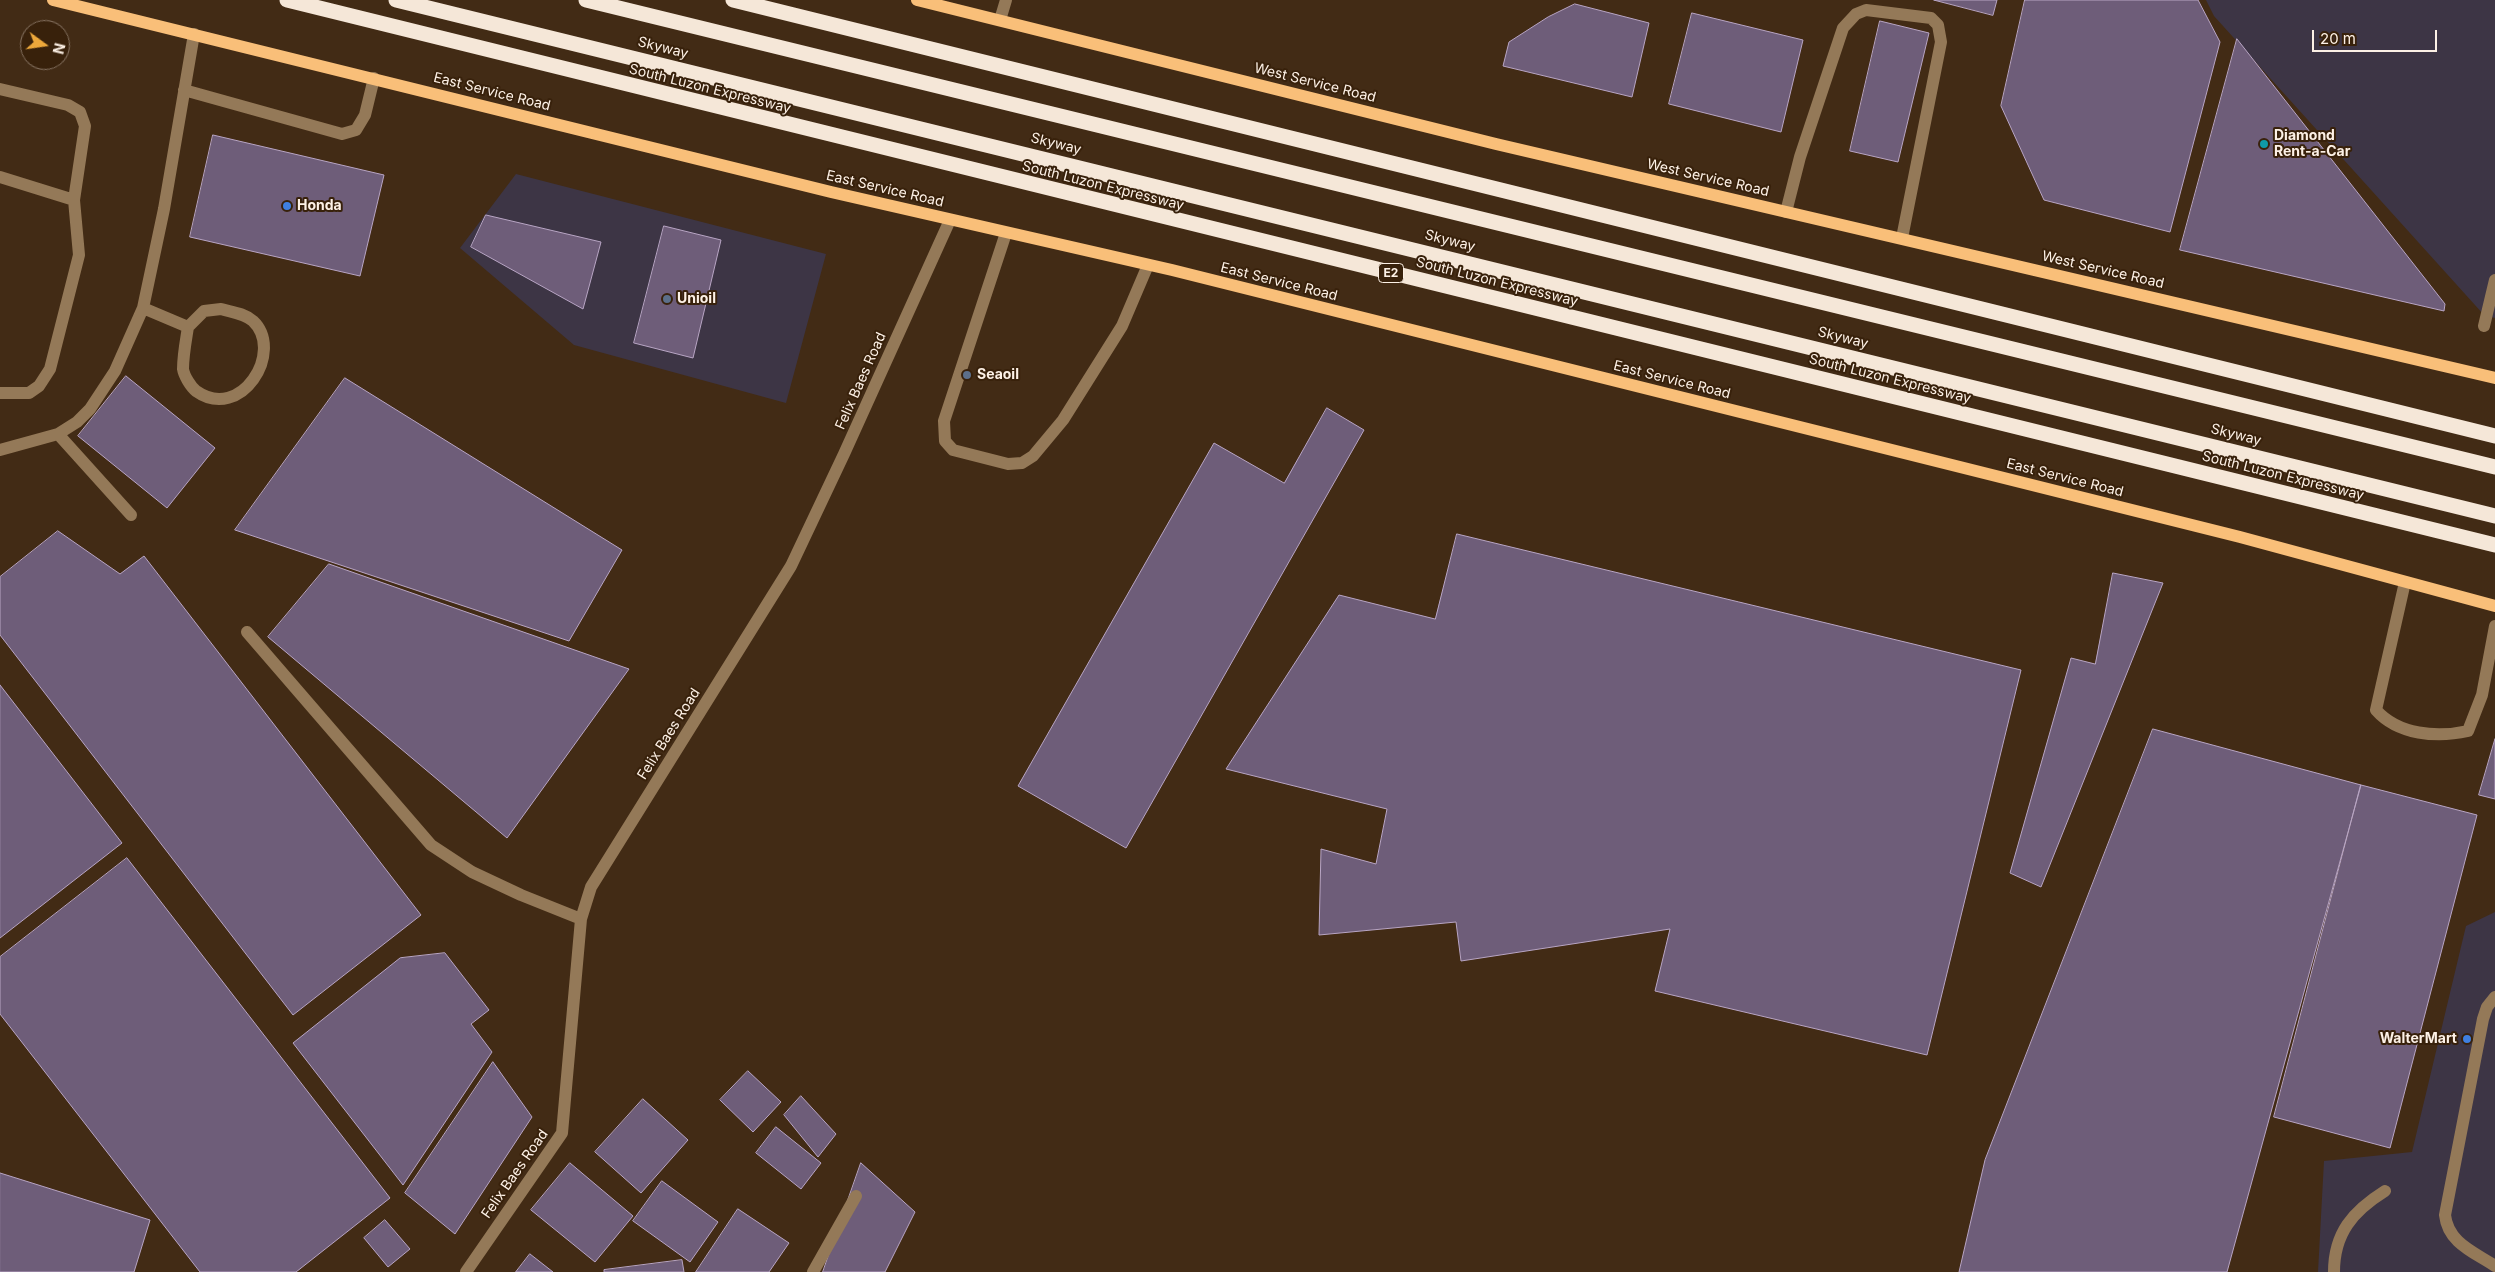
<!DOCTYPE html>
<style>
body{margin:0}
#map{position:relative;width:2495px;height:1272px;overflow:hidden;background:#422b15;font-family:Inter,sans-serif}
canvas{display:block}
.north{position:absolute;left:20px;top:20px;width:50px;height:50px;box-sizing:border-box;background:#38210b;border:1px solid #877463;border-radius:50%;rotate:104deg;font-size:14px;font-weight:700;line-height:20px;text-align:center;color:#fdf1e6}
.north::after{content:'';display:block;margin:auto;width:18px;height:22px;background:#eda83b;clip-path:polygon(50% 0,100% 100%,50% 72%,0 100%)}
.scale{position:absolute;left:2312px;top:30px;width:125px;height:22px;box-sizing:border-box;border:2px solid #fdf1e6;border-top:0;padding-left:6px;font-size:15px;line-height:18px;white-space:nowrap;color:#fdf1e6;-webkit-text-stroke:4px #38210b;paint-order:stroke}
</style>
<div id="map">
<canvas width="2495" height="1272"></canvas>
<div class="north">N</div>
<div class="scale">20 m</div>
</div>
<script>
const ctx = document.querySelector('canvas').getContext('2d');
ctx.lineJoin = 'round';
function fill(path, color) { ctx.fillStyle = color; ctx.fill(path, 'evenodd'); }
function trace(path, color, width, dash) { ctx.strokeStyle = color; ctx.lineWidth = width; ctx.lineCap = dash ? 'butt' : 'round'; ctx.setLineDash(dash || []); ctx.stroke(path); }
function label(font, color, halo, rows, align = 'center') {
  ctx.font = font + ' Inter,sans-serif'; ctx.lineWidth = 4; ctx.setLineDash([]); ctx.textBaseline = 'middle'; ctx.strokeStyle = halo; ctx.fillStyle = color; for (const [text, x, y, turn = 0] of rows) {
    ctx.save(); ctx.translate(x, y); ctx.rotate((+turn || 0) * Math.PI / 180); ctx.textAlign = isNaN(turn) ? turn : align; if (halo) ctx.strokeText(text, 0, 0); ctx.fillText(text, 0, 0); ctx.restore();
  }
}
const commercial = new Path2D(`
 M2206,0H2495V318L2484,315L2214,16Z
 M516,174L826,254L786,403L574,345L460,248Z
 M2495,912V1272H2318L2324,1161L2412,1152L2466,926Z`);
const building = new Path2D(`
 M1934,0H1997L1993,15Z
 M2025,0H2198L2220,42L2170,232L2044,200L2001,106Z
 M1575,4L1649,23L1632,97L1503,66L1509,42L1548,17Z
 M1692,13L1803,40L1781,132L1669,104Z
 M1880,21L1929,33L1898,162L1850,151Z
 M2237,39L2445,304L2444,311L2180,250Z
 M213,135L384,175L360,276L190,237Z
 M486,215L601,242L583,309L471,247Z
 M664,226L721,240L693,358L634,343Z
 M126,376L215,448L167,508L78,436Z
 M345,378L622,550L569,641L235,530Z
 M1327,408L1364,430L1126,848L1018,786L1214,443L1284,483Z
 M58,531L120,574L144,556L421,915L293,1015L0,635V577Z
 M1457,534L2021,670L1927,1055L1655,991L1670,929L1461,961L1456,922L1319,935L1321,849L1376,864L1387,809L1226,769L1339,595L1435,619Z
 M329,564L629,669L507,838L268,637Z
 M2113,573L2163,583L2041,887L2010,873L2071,658L2095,664Z
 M0,685L122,843L0,938Z
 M2153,729L2361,785L2227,1272H1959L1985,1160Z
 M2495,739V799L2479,795Z
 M2361,785L2477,815L2390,1148L2274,1117Z
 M127,858L390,1198L296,1272H200L0,1014V957Z
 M445,953L489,1010L471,1024L492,1052L403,1185L293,1043L400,958Z
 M493,1062L532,1117L455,1234L405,1193Z
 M748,1071L781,1102L753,1132L720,1100Z
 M801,1096L836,1134L818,1157L784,1115Z
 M643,1099L688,1140L641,1193L595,1152Z
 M776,1127L821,1163L801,1189L756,1153Z
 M570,1163L633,1216L595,1262L531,1210Z
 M861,1163L915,1212L885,1272H823Z
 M0,1173L150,1220L134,1272H0Z
 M662,1181L718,1222L690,1262L633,1221Z
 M738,1209L789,1243L769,1272H696Z
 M385,1220L410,1249L388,1267L364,1238Z
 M530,1254L553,1272H516Z
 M682,1260L684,1272H604V1270Z`);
const minor = new Path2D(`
 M1000,20L1006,0
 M0,89L68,105L80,112L85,126L74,200L79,255L50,369L39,386L29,393H0
 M184,90L342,134L356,130L365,115L374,78
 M0,177L74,200
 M1786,212L1800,157L1843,28L1856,14L1866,10L1931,18L1938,25L1941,42L1902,238
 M1006,233L944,421L945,441L953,450L1008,464L1022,463L1033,456L1063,420L1122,326L1148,265
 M143,308L188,327
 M221,309C231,312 244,313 253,321C285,351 241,423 196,391C191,387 184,376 183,369C183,355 186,340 188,327L204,311Z
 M2484,326L2495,280
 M58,434L131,515
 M0,450L58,434L77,422L90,409L115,371L143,308L164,209L194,34
 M2405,582L2376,710C2398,735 2437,738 2468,731L2482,695L2495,626
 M247,632L431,845L472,872L521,895L581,919
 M2495,997L2487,1007L2483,1019L2445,1215C2448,1243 2474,1252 2495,1266
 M466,1272L562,1133L581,919L591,887L791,566L844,454L950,220
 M813,1272L856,1196
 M2334,1272C2334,1233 2353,1211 2385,1191`);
const major = new Path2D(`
 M53,0L831,192L1172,270L2240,537L2495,606
 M917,0L1496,144L2495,378`);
const highway = new Path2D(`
 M287,0L2495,545
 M396,0L2495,516
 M586,0L2495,467
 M733,0L2495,436`);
const markers = [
 [2264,144,5,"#0f9aa8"],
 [287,206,5,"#3f7fe0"],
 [667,299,5,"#5c6f8a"],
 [967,375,5,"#5c6f8a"],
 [2467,1039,5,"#3f7fe0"]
];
const shields = [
 [1391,273,25]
];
const shieldNames = [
 ["E2",1391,273]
];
const streetNames = [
 ["Skyway",663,48,14],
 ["West Service Road",1315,83,14],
 ["South Luzon Expressway",710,89,14],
 ["East Service Road",492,92,14],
 ["Skyway",1056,144,14],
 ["West Service Road",1708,178,13],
 ["South Luzon Expressway",1103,186,14],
 ["East Service Road",885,189,13],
 ["Skyway",1450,241,14],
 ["West Service Road",2103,270,13],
 ["East Service Road",1279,282,14],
 ["South Luzon Expressway",1497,282,14],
 ["Skyway",1843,338,14],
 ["South Luzon Expressway",1890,379,14],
 ["East Service Road",1672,380,14],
 ["Felix Baes Road",861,381,-66],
 ["Skyway",2236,435,14],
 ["South Luzon Expressway",2283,476,14],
 ["East Service Road",2065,478,14],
 ["Felix Baes Road",669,734,-58],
 ["Felix Baes Road",515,1174,-55]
];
const poiNames = [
 ["Diamond",2274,136],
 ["Rent-a-Car",2274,152],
 ["Honda",297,206],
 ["Unioil",677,299],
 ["Seaoil",977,375],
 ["WalterMart",2457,1039,"right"]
];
fill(commercial, '#3d3545');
fill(building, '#6e5d79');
trace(building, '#b8a5c4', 1);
trace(minor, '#947958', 12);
trace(major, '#f9bf79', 12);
trace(highway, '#f5e7d8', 15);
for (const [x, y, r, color] of markers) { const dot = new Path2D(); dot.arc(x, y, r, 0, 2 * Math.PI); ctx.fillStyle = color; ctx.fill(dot); trace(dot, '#38210b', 2); }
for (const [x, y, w] of shields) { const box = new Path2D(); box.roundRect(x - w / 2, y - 9.5, w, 19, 4); ctx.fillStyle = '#38210b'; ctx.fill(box); trace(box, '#fdf1e6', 1); }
label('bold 12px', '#fdf1e6', null, shieldNames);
label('14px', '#fdf1e6', '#38210b', streetNames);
label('bold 14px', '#fdf1e6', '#38210b', poiNames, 'left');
</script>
